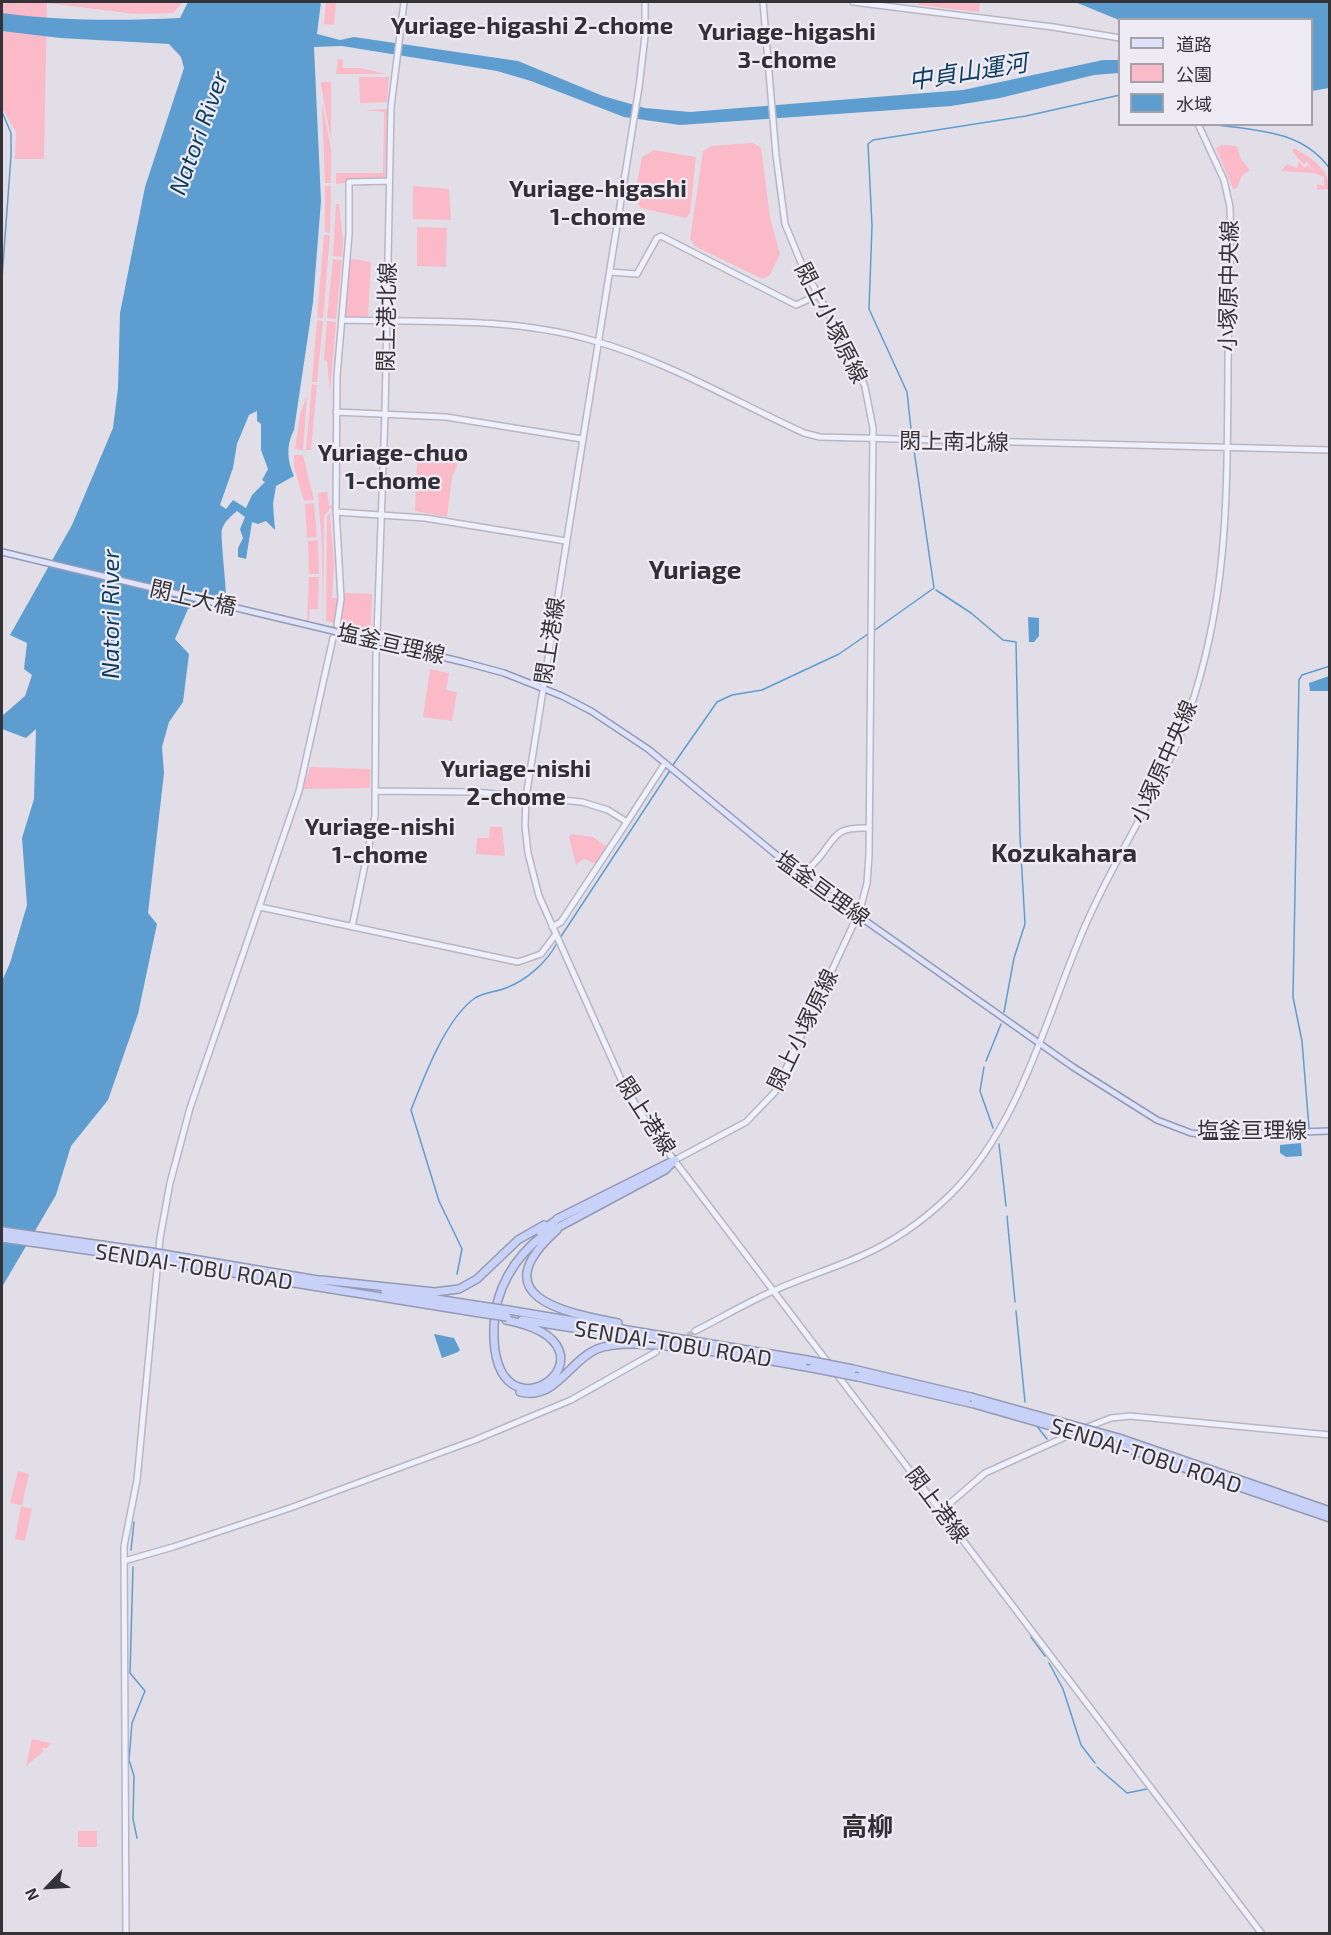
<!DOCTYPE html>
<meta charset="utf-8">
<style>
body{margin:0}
#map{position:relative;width:1331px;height:1935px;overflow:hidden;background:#e2dee8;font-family:"Exo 2","Noto Sans JP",sans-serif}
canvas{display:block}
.frame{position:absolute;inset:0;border:3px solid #343337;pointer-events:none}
.legend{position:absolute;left:1118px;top:18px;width:195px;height:108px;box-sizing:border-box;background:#efebf5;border:2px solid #a4a1a9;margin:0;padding:8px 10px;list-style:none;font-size:18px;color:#343337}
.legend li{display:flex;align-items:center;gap:12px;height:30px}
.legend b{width:30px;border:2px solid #a4a1a9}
.north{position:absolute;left:18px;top:1857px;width:60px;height:60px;-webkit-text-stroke:4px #efebf5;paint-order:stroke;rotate:245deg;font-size:16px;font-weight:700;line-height:24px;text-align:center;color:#343337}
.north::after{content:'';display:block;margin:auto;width:21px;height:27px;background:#343337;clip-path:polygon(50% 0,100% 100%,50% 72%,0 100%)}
</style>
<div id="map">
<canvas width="1331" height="1935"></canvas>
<div class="frame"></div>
<ul class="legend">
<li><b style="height:8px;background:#dee3fb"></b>道路</li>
<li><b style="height:16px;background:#fabac8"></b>公園</li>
<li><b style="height:16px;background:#5e9dd0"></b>水域</li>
</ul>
<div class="north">N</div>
</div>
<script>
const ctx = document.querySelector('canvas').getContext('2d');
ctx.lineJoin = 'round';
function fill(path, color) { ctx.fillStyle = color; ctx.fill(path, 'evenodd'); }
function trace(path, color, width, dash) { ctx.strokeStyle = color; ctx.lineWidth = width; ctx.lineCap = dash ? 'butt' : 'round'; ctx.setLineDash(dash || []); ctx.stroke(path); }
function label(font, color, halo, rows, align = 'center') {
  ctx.font = font + ' "Exo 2","Noto Sans JP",sans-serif'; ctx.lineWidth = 4.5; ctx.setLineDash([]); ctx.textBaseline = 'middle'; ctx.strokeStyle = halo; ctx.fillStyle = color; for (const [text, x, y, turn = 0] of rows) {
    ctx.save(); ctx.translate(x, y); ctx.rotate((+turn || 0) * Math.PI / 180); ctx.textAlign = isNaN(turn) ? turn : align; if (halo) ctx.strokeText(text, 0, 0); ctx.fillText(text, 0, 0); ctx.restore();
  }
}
const green = new Path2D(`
 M2,2H183L173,13L135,14L47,3L44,159H15L16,132L2,108Z
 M326,2H336L334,25L324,24Z
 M920,2H980L979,12L918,5Z
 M338,59L343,60V68H361L385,74H336Z
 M359,77H389L387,102L360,103Z
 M321,82H331V140L321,85Z
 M322,103L331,149V183H325Z
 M387,109L385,179H345V183L336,184V173H383L384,112L365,110Z
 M753,143L761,148L762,155L770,218L780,254L770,275L763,279L696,247L690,239L703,151L711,146Z
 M1222,145L1237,146L1241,159L1250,170L1242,176L1237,188L1233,189L1216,148Z
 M1294,148C1310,157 1330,169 1329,189L1317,190V184L1324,186V177L1314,173L1281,171L1287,164L1297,168L1299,161L1304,168L1308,165L1311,169L1316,168H1311L1307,161L1304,165L1292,151Z
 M654,150L696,157L690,213L686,218L641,208L634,198L642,157Z
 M325,186H331L330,233L325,232Z
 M413,186L449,189L451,220L413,219Z
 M336,204H339L343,239L342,257L333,256Z
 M417,227L447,228L446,267L417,266Z
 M324,235H330L323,318H317Z
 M333,259L342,260L336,319L327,318Z
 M353,259L371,262L368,318H347L345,315L350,261Z
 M317,320L323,321L317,382H312Z
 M327,321L336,322L330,392L327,361L324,360Z
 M312,384L317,385L311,450H306Z
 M307,395L303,450L295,449L300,415Z
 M294,455H303L314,500L304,501L294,467Z
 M417,461L458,463L452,477L447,517L415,511Z
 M327,492L329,506L333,505L324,516L323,624L322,547L318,493Z
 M314,503L317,537L307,538L305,504Z
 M330,513L334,563L332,598H338L335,623L326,621L327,516Z
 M318,540L319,574H309L308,541Z
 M309,577H319L318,609H310L309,621H307Z
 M345,593L372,594L371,628L368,630L344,624L341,619Z
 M430,669L449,673L446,690L457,692L452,721L423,717Z
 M310,767L370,769V788L305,789L303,787Z
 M490,827H502L505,856L476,854L477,838H489Z
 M571,834L593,837L606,846L596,864L584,859L576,865L569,837Z
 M18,1471L29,1474L22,1505L10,1503Z
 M21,1506L32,1509L25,1541L15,1539Z
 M32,1739L51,1743L47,1748H42L43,1752L26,1766Z
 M78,1831H97V1847H78Z`);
const water = new Path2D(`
 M188,2H321L317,34L340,40L354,37L518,61L603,96L645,108L690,112L963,90L1103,60H1119V73L1094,75L1000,98L951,106L680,125L624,117L531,81L497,71L342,46L314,47L321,201L313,302L294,430C286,445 287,461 294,476L276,486L273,504L275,530L266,521L258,524L252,522L246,559L238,557V548L243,538L240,529L245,517L237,511C231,516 225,521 222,529C220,534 226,583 226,595L188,609L175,639L189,654L183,702L169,722L162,747L164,773L148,913L157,924L138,1014L108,1100L71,1146L56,1195L2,1287V981L10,963L27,905L22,838L34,799L36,729L26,738L2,729V716L25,696L32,675L24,669L27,643L10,635L72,525L113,428L118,388L120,313L145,187L184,68L181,57L169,44L60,38L2,31V13C60,21 121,21 180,18ZM257,411V421L261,424V450L268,469L262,480L265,482L252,495L246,508L233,500L226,509L220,505L233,468L237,444L249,415Z
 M1075,2H1329V88L1312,91V20H1119Z
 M1028,617L1039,618V636L1034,642H1029Z
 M1329,676V691H1310L1309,683Z
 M1301,1143L1302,1156L1286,1157L1280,1153V1145Z
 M434,1334L454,1338L460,1350L458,1352L442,1358Z`);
const stream = new Path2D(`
 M2,112L11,133V156L2,278
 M1209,124C1252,130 1302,129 1330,169
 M912,438L907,392L869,309L872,226L868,144L873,140L1026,116L1120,95
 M936,590L971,613L1003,640L1016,642L1020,837L1025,924L1014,958L1004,1012
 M872,632L934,588L913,443
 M673,765L717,702L732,695L762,690L839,654L868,634
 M560,938L671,769
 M986,1061L1001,1024
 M984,1067L980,1091L993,1128
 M1309,1128L1302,1041L1293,997L1299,680L1302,675L1330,666
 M999,1144L1006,1206
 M1007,1216L1015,1302
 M457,1274L462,1249L439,1201L411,1110C424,1077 446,1018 475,998C485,992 496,992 506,988C527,980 547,962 557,943
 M1016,1311L1025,1402
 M1036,1425L1047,1439
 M131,1550L134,1522
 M133,1567L130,1673L145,1691L132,1723L129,1760L134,1776L133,1819L137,1838
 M1031,1637L1045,1656
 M1049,1663L1063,1689L1081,1745L1095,1763
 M1097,1767L1127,1793L1147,1789`);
const secondaryTunnel = new Path2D(`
 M681,1339L695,1331`);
const secondary = new Path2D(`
 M645,2V36L639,87L526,797L525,826L528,853L539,896L623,1084L655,1135L1262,1934
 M763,2L776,155L785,224L802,265L858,368L865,387L873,428L869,855L867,883L860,910
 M853,2L1053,27L1120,38
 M610,272L637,274L657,238L661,236L796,305L818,295
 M342,320C425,322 510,317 591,340C665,360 734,401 804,433L820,437L1330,450
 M336,412L446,417L582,439
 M336,512L425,518L566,541
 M337,625L341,599L336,508L337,376L349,234V182L389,181
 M377,634L385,414L391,107L404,2
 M376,791L475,792L582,802L608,810L627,822L561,922L552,927
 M627,822L665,763
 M802,876C808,869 816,862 822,854C838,832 839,827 869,828
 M260,907L518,962L541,954L556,934
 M352,927L375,816L376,649
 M675,1160L746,1122L775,1092L854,923
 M695,1331C721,1318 746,1303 773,1291C801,1278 832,1269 861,1256C893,1242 924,1220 949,1196C1019,1128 1045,1021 1082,933C1113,858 1161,792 1188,715C1229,598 1227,491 1228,369C1228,315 1232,261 1230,207L1224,180L1198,124
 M1085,1428L1111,1418L1130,1416L1330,1435
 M941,1511L985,1473L1074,1433
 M124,1561L173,1547L290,1508L475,1440L571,1400L656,1352
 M126,1934L124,1546L137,1480L160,1238L170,1183L190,1108L299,791L333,638`);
const primary = new Path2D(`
 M2,552L463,662L504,673L562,696L591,711L648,749L802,876L1073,1067L1157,1120L1191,1133L1208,1135L1330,1131`);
const highway = new Path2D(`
 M557,1219L673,1161
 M557,1230C483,1296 561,1312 618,1323
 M2,1231L151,1252
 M540,1232L559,1218
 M2,1238L150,1259
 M264,1271L324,1281
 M263,1278L480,1313
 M321,1280L435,1292L459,1289L477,1279L518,1240L544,1225
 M385,1291L481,1306
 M508,1310L807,1360
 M506,1320C638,1346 489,1457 494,1326C495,1290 514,1258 542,1236L665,1170L675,1160
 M522,1320L683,1345
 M738,1355L812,1368
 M853,1369L971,1397
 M858,1377L974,1404
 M520,1392C555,1401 569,1361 597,1349C629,1336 705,1352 741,1355
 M1119,1438L1330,1511
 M1117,1445L1330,1518`);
const secondaryBridge = new Path2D(`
 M854,923L860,910`);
const highwayBridge = new Path2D(`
 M151,1252L264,1271
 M150,1259L263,1278
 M481,1306L508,1310
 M480,1313L507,1317
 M807,1360L853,1369
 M812,1368L858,1377
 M971,1397L1119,1438
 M974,1404L1117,1445`);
const streetNames = [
 ["小塚原中央線",1229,286,-89],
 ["閖上港北線",387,317,-89],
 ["閖上小塚原線",831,323,63],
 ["閖上南北線",954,442,1],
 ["閖上大橋",193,598,13],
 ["閖上港線",550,641,-81],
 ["塩釜亘理線",391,644,13],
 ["小塚原中央線",1164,762,-66],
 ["塩釜亘理線",822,889,36],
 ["閖上小塚原線",803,1030,-64],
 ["閖上港線",646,1116,57],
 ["塩釜亘理線",1252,1131],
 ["SENDAI-TOBU ROAD",194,1267,9],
 ["SENDAI-TOBU ROAD",673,1344,9],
 ["SENDAI-TOBU ROAD",1146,1456,18],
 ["閖上港線",937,1505,53]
];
const neighbourhoodNames = [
 ["Yuriage-higashi 2-chome",532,26],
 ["Yuriage-higashi",787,32],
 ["3-chome",787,60],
 ["Yuriage-higashi",598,189],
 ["1-chome",598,217],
 ["Yuriage-chuo",393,453],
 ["1-chome",393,481],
 ["Yuriage-nishi",516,769],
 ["2-chome",516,797],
 ["Yuriage-nishi",380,827],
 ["1-chome",380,855]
];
const waterNames = [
 ["中貞山運河",968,72,-9],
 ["Natori River",199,133,-70],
 ["Natori River",111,614,-90]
];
const quarterNames = [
 ["Yuriage",695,570],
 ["Kozukahara",1064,853],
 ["高柳",867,1827]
];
fill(green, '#fabac8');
fill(water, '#5e9dd0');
trace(stream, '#5e9dd0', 1.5);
trace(secondaryTunnel, '#bfbcc5', 5, [5, 2.5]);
trace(secondary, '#bab6c0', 8);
trace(primary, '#949ab4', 8);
trace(highway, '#949ab4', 10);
trace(secondary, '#eef1fd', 5);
trace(primary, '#dee3fb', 5);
trace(highway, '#c8d1f8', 7);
trace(secondaryBridge, '#bab6c0', 8, []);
trace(highwayBridge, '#949ab4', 10, []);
trace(secondaryBridge, '#eef1fd', 5);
trace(highwayBridge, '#c8d1f8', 7);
label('22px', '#343337', '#efebf5', streetNames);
label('bold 24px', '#322f36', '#efebf5', neighbourhoodNames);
label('italic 24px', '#0c3d5f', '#efebf5', waterNames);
label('bold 26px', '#322f36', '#efebf5', quarterNames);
</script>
